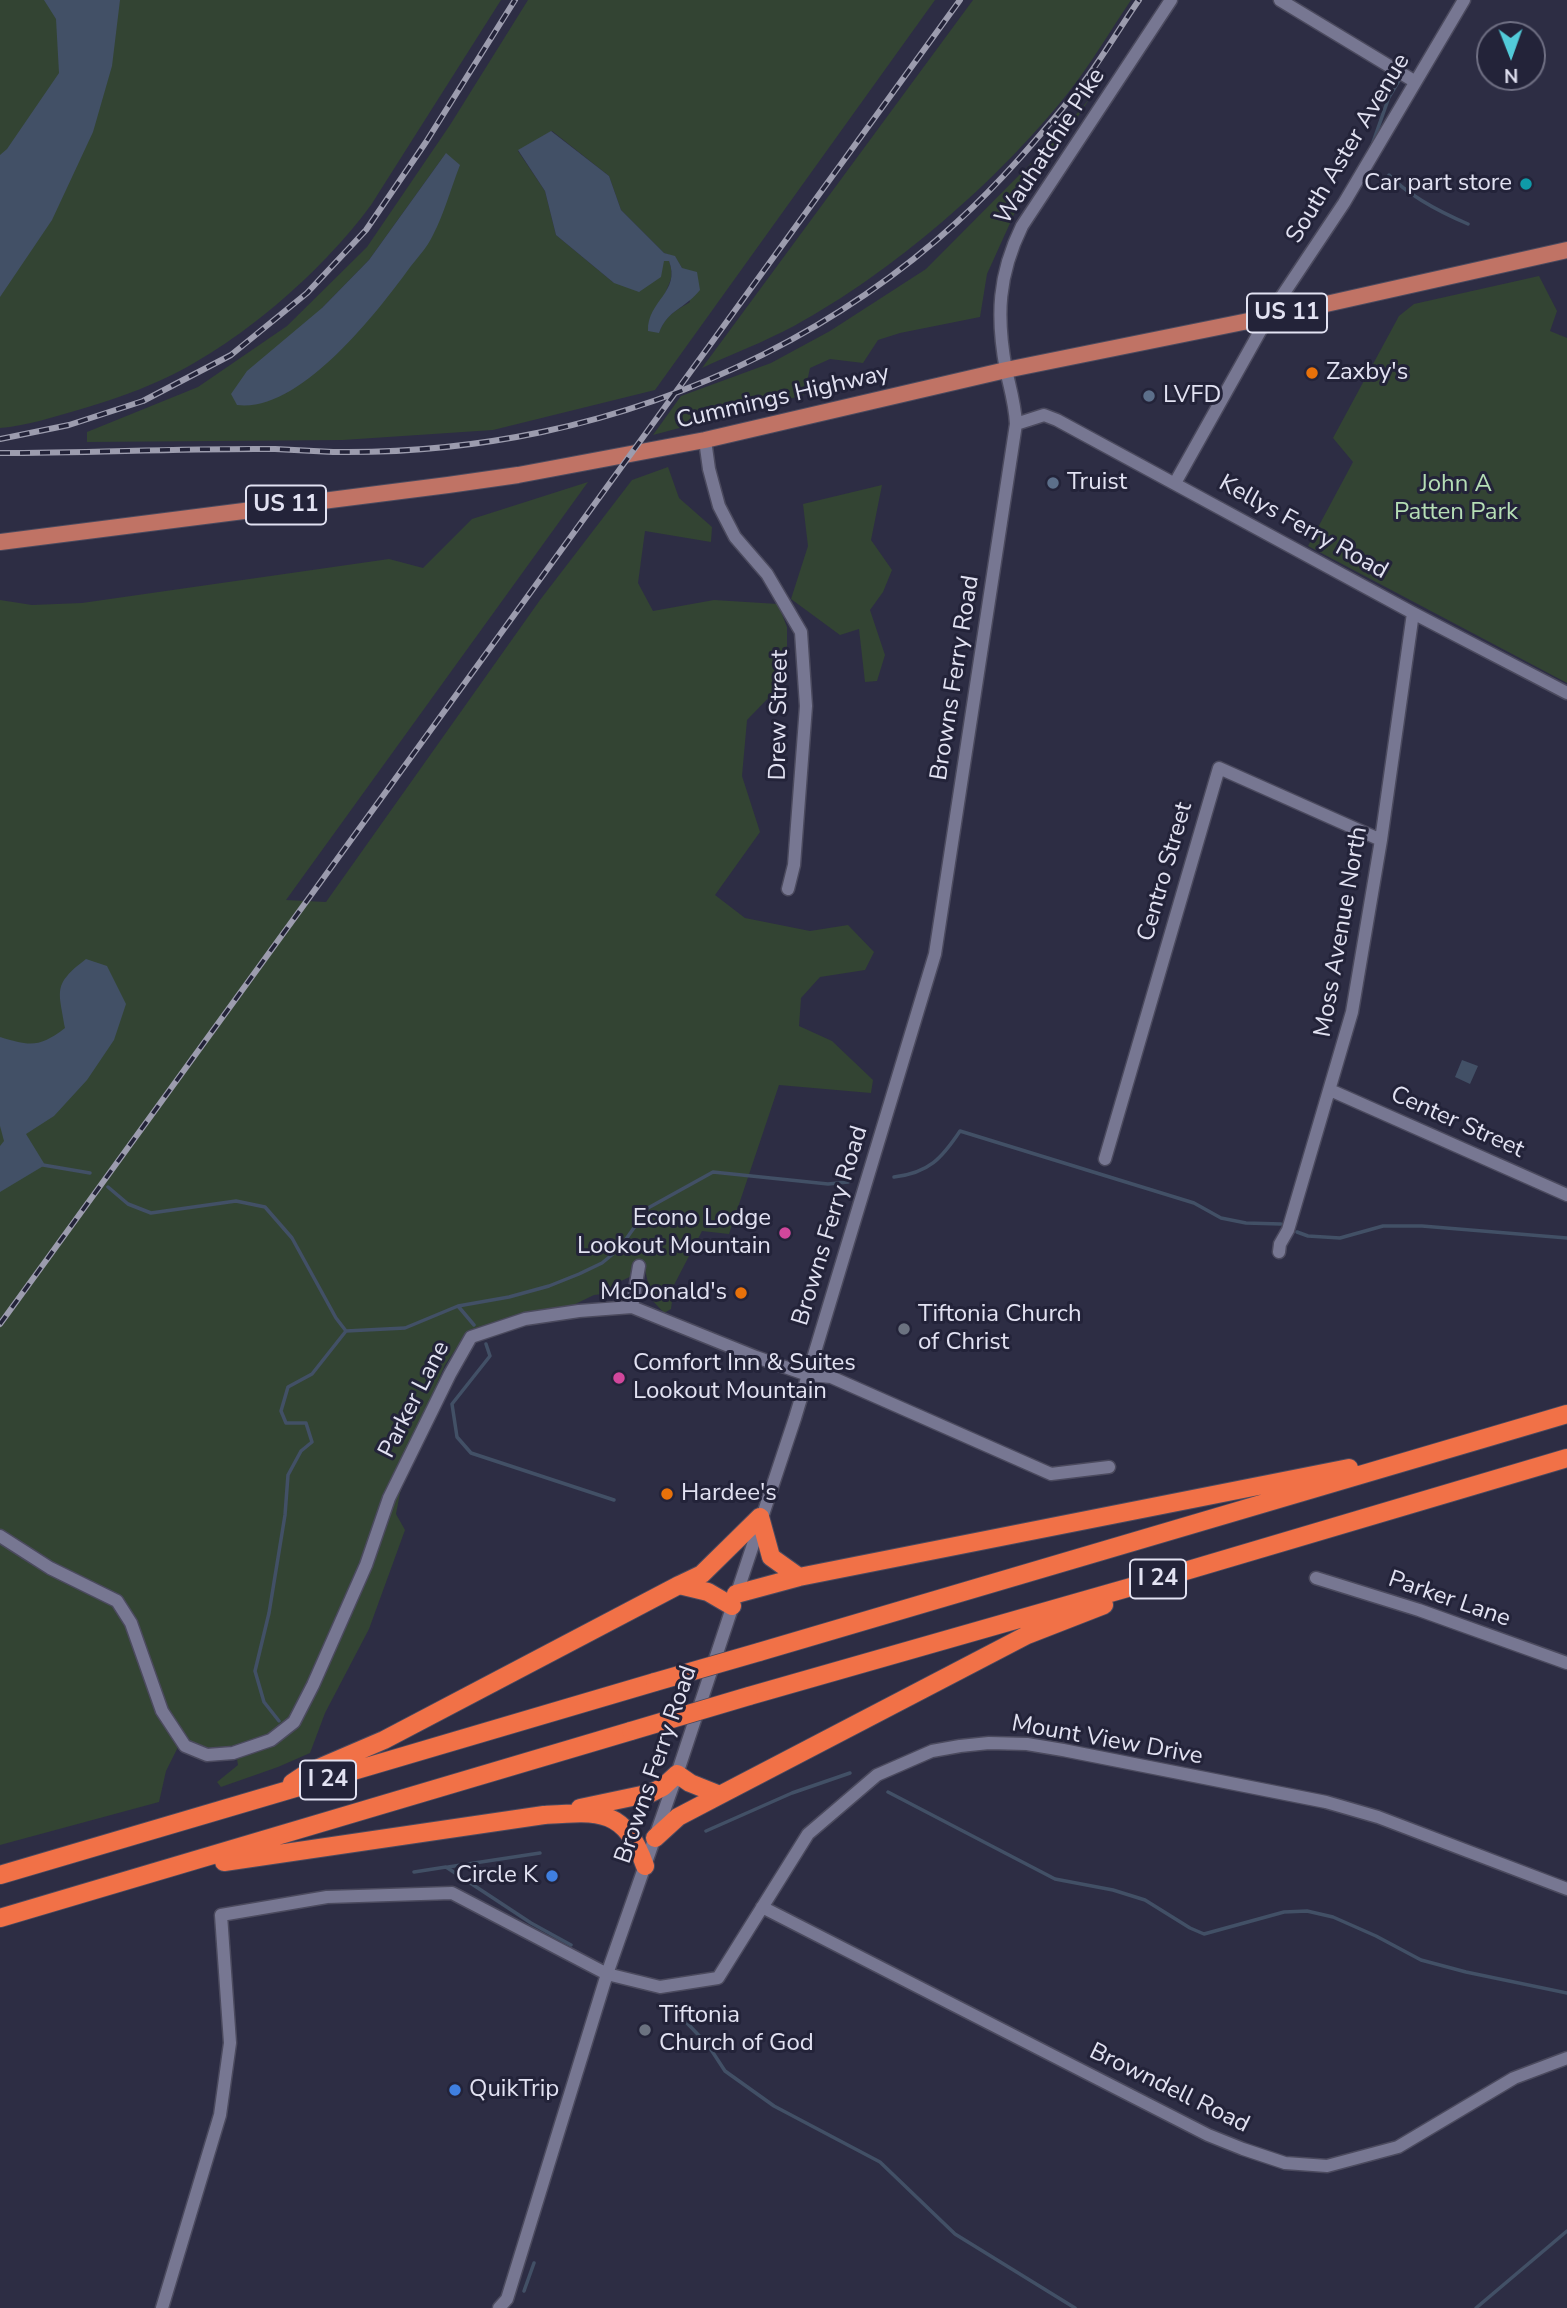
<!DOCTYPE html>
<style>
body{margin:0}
#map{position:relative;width:1567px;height:2308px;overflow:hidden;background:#2d2d44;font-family:"Nunito Sans",sans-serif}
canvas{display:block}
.north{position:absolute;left:1476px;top:21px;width:70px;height:70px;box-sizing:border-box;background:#232339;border:2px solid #6f6f83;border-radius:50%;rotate:179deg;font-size:19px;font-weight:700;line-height:28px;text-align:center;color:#e2e2f2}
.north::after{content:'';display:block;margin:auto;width:24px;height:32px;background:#52cbd9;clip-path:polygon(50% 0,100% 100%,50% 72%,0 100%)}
</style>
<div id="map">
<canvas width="1567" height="2308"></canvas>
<div class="north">N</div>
</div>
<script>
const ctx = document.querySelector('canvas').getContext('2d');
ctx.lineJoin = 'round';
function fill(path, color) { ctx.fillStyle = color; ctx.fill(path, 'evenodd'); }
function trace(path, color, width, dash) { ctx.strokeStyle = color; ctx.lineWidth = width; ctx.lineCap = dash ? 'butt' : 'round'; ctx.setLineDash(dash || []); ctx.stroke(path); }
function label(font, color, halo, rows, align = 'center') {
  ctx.font = font + ' "Nunito Sans",sans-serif'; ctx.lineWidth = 6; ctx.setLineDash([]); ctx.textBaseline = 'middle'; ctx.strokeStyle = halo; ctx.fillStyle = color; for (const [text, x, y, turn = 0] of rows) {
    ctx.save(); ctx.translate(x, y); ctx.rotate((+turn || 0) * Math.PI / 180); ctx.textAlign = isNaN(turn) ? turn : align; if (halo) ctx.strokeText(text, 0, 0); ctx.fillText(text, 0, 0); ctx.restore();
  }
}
const green = new Path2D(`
 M0,0H501L371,205C322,272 236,347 159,381C133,393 105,402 78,410C53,417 26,426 0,428Z
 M528,0H935L655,390L493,430L343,440L87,442V432L198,387L287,326L367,247L450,125ZM552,131L609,176L621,210L664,253L675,257L682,268L690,302C675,311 665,316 659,333C661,321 662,310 664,299C667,283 676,280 669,261H664L614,283L556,235L545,191L518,151ZM446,153L286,394L322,308L369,260Z
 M973,0H1131C1110,31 1091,64 1068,93C998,181 893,272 794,326C764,342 732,354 702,368Z
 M1090,98L1016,210L987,274L980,317L900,333L878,340L863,363L830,359L810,368L804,395L653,435L681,396L771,363L830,331L926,269L1059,135Z
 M1539,276L1557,311L1550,331L1567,338V683L1308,546L1353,462L1333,438L1399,316L1414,304Z
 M668,467L679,498L712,527L711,542L645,531L638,583L653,611L714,600L778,604L787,627V651L777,689L747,720L742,776L760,832L715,895L745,918L810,931L848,925L874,952L865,970L820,977L801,998L799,1026L832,1041L873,1080L871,1093L779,1085L729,1234L702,1231L674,1285L671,1309L664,1313L652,1300L645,1270L621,1281L618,1292L594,1295L567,1308L498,1321L467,1333L445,1365L408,1452L396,1514L405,1530L369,1629L325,1713L310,1753L278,1767L221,1787L217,1782L238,1765L235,1746L213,1750L180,1743L166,1771L159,1802L0,1845V600L32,605L82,603L389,559L423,568L472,519L588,482L286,900L326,902L540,600L632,480Z
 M882,485L871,540L892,570L883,592L870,610L885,655L877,681L865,682L859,629L840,635L791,599L808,546L803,504Z`);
const water = new Path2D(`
 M44,0H120L112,66L93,132L52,220L0,297V155L7,149L59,73L56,19Z
 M551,131L609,176L621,210L664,253L675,256L682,268L697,272L700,290C685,309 668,309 659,333L648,331C647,301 681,292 669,261H664L661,277L639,292L614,283L556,235L545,191L518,150Z
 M446,153L460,165C451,188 444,214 433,235C427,248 416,259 408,270C375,315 299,413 237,405L231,394L247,371L322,308L369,260Z
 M86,959L107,966L126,1004L114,1040L87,1080L54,1116L26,1134L45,1165L0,1192V1146L4,1141L0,1126V1037C30,1046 39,1048 65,1028C59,990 52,985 86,959Z
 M1462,1060L1478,1066L1470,1084L1455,1077Z`);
const stream = new Path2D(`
 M1372,145L1389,97L1400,79
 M1389,175C1410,197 1440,212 1468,224
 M43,1165L90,1173
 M894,1177C929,1173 942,1158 960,1131L1194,1203L1221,1218L1246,1223L1281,1224
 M108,1187L128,1204L151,1213L236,1201L265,1207L292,1238L336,1318L346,1331
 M1297,1232L1308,1236L1340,1238L1383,1226H1422L1567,1238
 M458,1306L474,1325
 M486,1344L490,1356L452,1404L457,1437L471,1453L614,1500
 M279,1721L264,1702L255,1671L269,1613L285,1515L288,1475L301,1451L312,1442L306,1423H286L281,1411L288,1387L312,1374L346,1331L405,1328L458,1306L509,1297L549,1286L579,1274L602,1263L619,1249L648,1208L713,1172L828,1184L848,1182
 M888,1792L1055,1879L1113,1890L1145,1900L1190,1928L1204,1934L1284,1912L1307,1911L1333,1917L1376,1936L1421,1960L1466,1972L1567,1993
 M706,1831L792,1793L850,1773
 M448,1867L540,1853
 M414,1872L446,1867L531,1923L571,1945
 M686,2022L708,2045L725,2071L774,2106L880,2162L955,2234L1075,2308
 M524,2291L534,2263
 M1476,2308L1567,2231`);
const minor = new Path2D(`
 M1280,0L1414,81
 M1016,424L1044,415L1057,420L1413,613L1567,693
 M705,440L709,469L719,506L735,537L767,574L801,632L806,706L794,865L788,889
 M1175,483L1268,317L1344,203L1464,0
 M1330,1090L1567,1195
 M1105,1159L1219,768L1381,840
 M1279,1252L1280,1244L1288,1230L1352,1012L1381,840L1413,613
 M632,1307L639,1266
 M0,1536L50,1568L117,1601L131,1623L162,1711L185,1746L207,1755L233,1753L271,1740L294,1722L313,1685L366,1565L389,1498L450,1374L471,1337L525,1319L579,1311L632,1307L756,1357L808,1375L831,1377L1051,1474L1109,1467
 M1316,1578L1419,1610L1567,1663
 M762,1907L1208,2135L1243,2149L1285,2163L1327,2166L1398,2147L1514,2078L1567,2058
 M162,2308L220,2115L230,2043L221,1915L327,1897L452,1893L607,1974L660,1987L718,1978L808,1834L877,1775L932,1751L960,1746L989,1743L1027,1744L1063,1750L1326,1802L1378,1817L1567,1889
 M499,2308L507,2299L607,1974L677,1774L795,1418L935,954L1016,424C1015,404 1010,388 1006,370C996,316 998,275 1022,226L1171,0`);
const major = new Path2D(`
 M0,542L448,485L518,475L705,440L1006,370L1268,317L1567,250`);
const highway = new Path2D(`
 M760,1517L771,1557L799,1577L1349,1468
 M679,1585L708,1592L732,1606
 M736,1594L799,1577
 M759,1652L1567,1414
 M749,1696L1138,1585L1567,1458
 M292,1783L307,1773L384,1740L679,1585L702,1574L760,1517
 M580,1808L651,1793L663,1787L677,1774L690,1783L720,1795
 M655,1838L678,1817L720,1795L1027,1635L1104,1605
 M224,1862L544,1815C599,1811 625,1808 645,1866
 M0,1875L655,1682
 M0,1918L631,1731`);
const rail = new Path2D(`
 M0,439L69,425L143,401L231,355L307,293L366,230L426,142L515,0
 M0,453C92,453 183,448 275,449C294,450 314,451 333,452C402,453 475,446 542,432C694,400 842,327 957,222C1000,183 1039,137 1076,92C1099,64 1118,30 1139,0
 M0,1324L960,0`);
const highwayBridge = new Path2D(`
 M655,1682L759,1652
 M631,1731L749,1696`);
const markers = [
 [1526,184,7,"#0f9aa8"],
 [1312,373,7,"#e8710a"],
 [1149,396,7,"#5c6f8a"],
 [1053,483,7,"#5c6f8a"],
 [785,1233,7,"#d1479c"],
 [741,1293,7,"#e8710a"],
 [904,1329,7,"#6b7280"],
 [619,1378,7,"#d1479c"],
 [667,1494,7,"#e8710a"],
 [552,1876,7,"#3f7fe0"],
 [645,2030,7,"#6b7280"],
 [455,2090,7,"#3f7fe0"]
];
const shields = [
 [1287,313,80],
 [286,505,80],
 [1158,1579,56],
 [328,1780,56]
];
const shieldNames = [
 ["US 11",1287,313],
 ["US 11",286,505],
 ["I 24",1158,1579],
 ["I 24",328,1780]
];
const streetNames = [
 ["Wauhatchie Pike",1051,147,-57],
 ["South Aster Avenue",1349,149,-59],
 ["Cummings Highway",783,398,-13],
 ["Kellys Ferry Road",1303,528,29],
 ["Browns Ferry Road",956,678,-81],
 ["Drew Street",780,715,-89],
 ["Centro Street",1166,872,-74],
 ["Moss Avenue North",1342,932,-80],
 ["Center Street",1457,1123,24],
 ["Browns Ferry Road",831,1226,-73],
 ["Parker Lane",415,1400,-63],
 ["Parker Lane",1449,1600,19],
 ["Mount View Drive",1107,1741,10],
 ["Browns Ferry Road",657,1765,-71],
 ["Browndell Road",1169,2089,26]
];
const poiNames = [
 ["Car part store",1512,184,"right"],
 ["Zaxby's",1326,373],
 ["LVFD",1163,396],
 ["Truist",1067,483],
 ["Econo Lodge",771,1219,"right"],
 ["Lookout Mountain",771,1247,"right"],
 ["McDonald's",727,1293,"right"],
 ["Tiftonia Church",918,1315],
 ["of Christ",918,1343],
 ["Comfort Inn & Suites",633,1364],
 ["Lookout Mountain",633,1392],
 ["Hardee's",681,1494],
 ["Circle K",538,1876,"right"],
 ["Tiftonia",659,2016],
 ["Church of God",659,2044],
 ["QuikTrip",469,2090]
];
const parkNames = [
 ["John A",1456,485],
 ["Patten Park",1456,513]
];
fill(green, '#343');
fill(water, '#425066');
trace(stream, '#425066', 3.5);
trace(minor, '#4b4a5e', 15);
trace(major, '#4b4a5e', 18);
trace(highway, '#4b4a5e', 20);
trace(minor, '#777792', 12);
trace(major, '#c07365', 16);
trace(highway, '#f17147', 18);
trace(rail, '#9c9cae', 6);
trace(rail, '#232339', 3.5, [10]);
trace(highwayBridge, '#4b4a5e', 20, []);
trace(highwayBridge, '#f17147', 18);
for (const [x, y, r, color] of markers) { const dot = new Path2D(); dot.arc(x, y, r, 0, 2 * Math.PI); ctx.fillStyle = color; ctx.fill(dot); trace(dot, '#232339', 2.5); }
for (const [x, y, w] of shields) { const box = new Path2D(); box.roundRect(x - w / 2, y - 19.5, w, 39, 5); ctx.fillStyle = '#232339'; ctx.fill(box); trace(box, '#e2e2f2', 2); }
label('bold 23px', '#e2e2f2', null, shieldNames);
label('24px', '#e2e2f2', '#232339', streetNames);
label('24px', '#e2e2f2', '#232339', poiNames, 'left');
label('24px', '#b5deb5', '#232339', parkNames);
</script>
